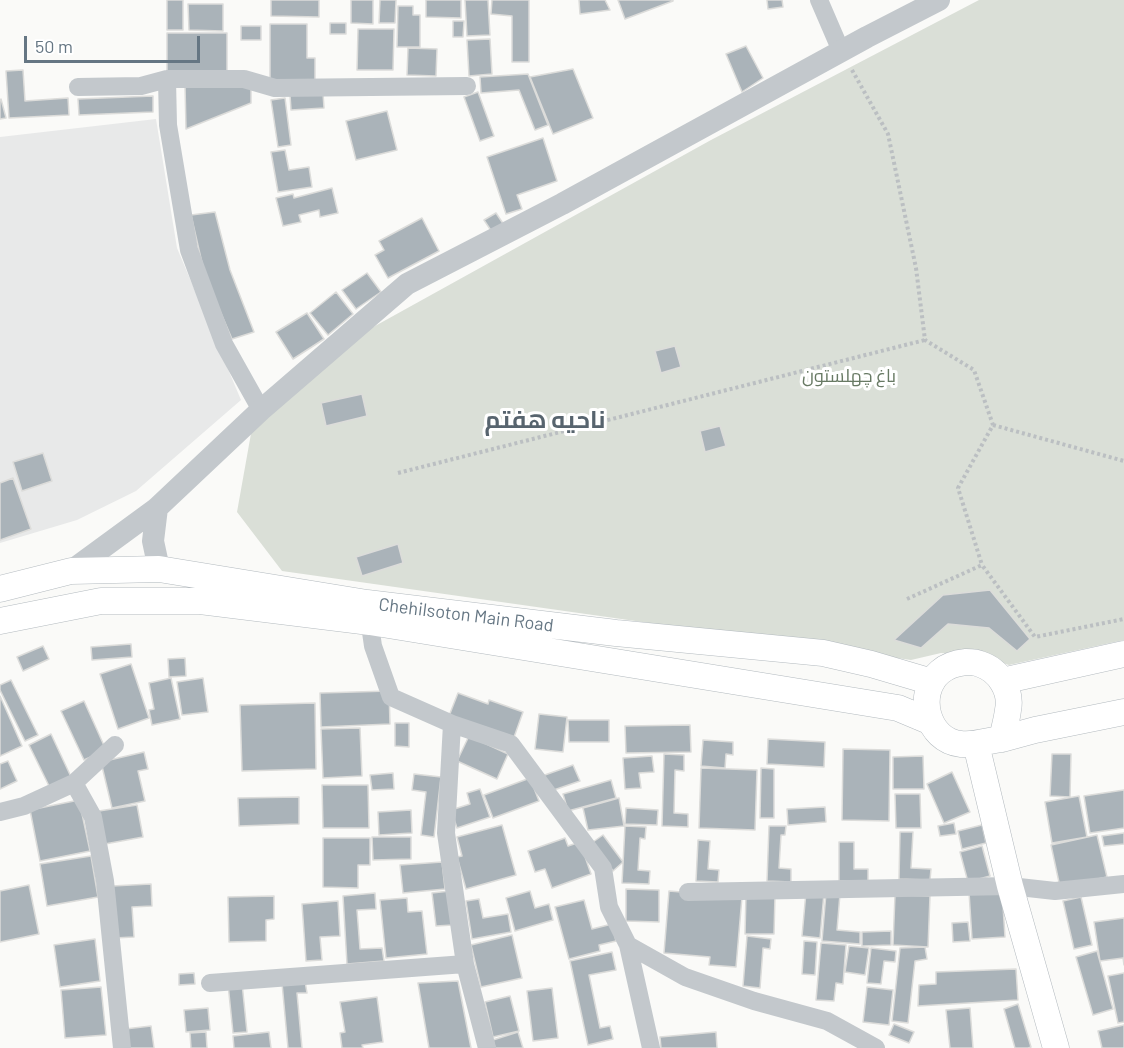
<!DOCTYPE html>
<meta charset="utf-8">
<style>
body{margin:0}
#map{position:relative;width:1124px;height:1048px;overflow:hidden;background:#fafaf8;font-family:Barlow,sans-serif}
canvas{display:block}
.scale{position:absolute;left:24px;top:36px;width:176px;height:27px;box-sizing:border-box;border:3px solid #657683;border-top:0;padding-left:8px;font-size:18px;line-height:21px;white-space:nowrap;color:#657683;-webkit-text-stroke:4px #fff;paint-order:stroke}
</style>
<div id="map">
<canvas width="1124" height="1048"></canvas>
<div class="scale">50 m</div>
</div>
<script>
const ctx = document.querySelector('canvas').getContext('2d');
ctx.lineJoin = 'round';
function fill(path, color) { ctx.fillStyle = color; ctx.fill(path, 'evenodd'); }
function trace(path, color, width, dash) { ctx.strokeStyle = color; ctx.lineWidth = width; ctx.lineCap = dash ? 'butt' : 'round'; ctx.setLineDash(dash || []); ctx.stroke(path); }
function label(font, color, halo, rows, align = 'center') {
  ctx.font = font + ' Barlow,Cairo,sans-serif'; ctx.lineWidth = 6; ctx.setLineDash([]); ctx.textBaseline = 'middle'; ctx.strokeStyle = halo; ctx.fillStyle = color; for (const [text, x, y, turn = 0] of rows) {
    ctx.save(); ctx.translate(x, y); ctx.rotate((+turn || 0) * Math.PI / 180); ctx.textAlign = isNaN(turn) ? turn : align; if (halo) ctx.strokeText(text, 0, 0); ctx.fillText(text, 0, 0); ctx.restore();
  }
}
const built = new Path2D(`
 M156,119L177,248L241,400L136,491L77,520L0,543V137Z`);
const green = new Path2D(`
 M979,0H1124V640L1009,665L970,654L941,653L911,660L282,571L237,512L252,428L366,331L711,140Z`);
const building = new Path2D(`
 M167,0H183V30H167Z
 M271,0H319V17L271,16Z
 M351,0H373V24L351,23Z
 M380,0H396L395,23H379Z
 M426,0H461V18L426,17Z
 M465,0H488L490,35L467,36Z
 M492,0H529V62H512V16L491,14Z
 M579,0H605L610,10L580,14Z
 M618,0H673V1L625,19Z
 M767,0H782L783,7L768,9Z
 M188,4H223V31L189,30Z
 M398,6H413V15H420V47H397Z
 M453,21H464L463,37H453Z
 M330,23H346V34H330Z
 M270,24H307V58H315V82H270Z
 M241,26H261V40H241Z
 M358,29H394L393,70H357Z
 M167,33H227V73H167Z
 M490,39L492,74L469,76L467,40Z
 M746,46L763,78L742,92L726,54Z
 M408,48L437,49L436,76L407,75Z
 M573,69L593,118L553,134L530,77Z
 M23,70L25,101L68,98L69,115L9,118L6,71Z
 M528,74L548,125L535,130L519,90L481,93L480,77Z
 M251,84V103L186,129L185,85Z
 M478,92L494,136L480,141L464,97Z
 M323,93L324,108L291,110L290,95Z
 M153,96V112L79,115L78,99Z
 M285,98L291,145L278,147L271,100Z
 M1,99L6,118L0,119V100Z
 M387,111L397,150L356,160L346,121Z
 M543,138L557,181L517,195L522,209L506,214L487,157Z
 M285,150L289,170L309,167L312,187L278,192L271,152Z
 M332,188L338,213L320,217L319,210L299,215L301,222L283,226L276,198L293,194L294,198Z
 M215,212L230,270L254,332L232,339L205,276L191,215Z
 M496,213L504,225L492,232L484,220Z
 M422,218L439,251L388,278L375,255L384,250L379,241Z
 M367,273L381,292L356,309L342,290Z
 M336,292L353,314L328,335L310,313Z
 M307,313L324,339L293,359L276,332Z
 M675,346L681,367L661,373L655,351Z
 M362,394L367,416L326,426L321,403Z
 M720,426L726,446L705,452L700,431Z
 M43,453L52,481L22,491L13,462Z
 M13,478L31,529L0,540V483Z
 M398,544L403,563L362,576L356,557Z
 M990,590L1030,639L1017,651L989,628L948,624L921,648L894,640L943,595Z
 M131,644L132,657L92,660L91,647Z
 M43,646L49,659L23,671L17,657Z
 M185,658L186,676L169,677L168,659Z
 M131,664L149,718L118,729L100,674Z
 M171,678L180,719L152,725L149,710L154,709L149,683Z
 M203,678L208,712L182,715L177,682Z
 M11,680L38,735L25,741L0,690V685Z
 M389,691L390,724L321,727L320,693Z
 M458,693L488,704L489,700L523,712L513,740L449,716Z
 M0,696L22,746L0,756Z
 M84,701L106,750L84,760L61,711Z
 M315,703L316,769L242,771L240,705Z
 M539,714L567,717L563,752L535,749Z
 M568,720H609V742H569Z
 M395,723H409V747L395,746Z
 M690,725L691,752L626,753L625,726Z
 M360,728L362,776L323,778L321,729Z
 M51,734L72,779L51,790L29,745Z
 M469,736L508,754L497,779L457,761Z
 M768,739L825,742L824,767L767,764Z
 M703,740L733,742V755L726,754L725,768L701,766Z
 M843,749L890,750L889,821L842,820Z
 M144,752L148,769L138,771L145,801L112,808L101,762Z
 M664,754L684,755V771L675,770L674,813L688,814V827L662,826Z
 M1052,754H1071L1070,797L1050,796Z
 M652,756L654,772L639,773L641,788L625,789L623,758Z
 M923,756L924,789H893V757Z
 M8,761L17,781L0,789V764Z
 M573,765L580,781L548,792L542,776Z
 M701,768L757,770L755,830L699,828Z
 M761,768L774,769V818H760Z
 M952,772L970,812L944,823L927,784Z
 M393,773L394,789L372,790L370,775Z
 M414,774L441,777L434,837L421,835L426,792L412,790Z
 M530,778L539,801L493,818L484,795Z
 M611,780L616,798L568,811L563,794Z
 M322,785H368L369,828H323Z
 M480,789L490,817L457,828L451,810L470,804L467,793Z
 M1124,790V828L1090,833L1084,796Z
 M895,794H920L921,828H896Z
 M1079,796L1087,837L1052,843L1045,802Z
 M299,797V824L239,826L238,798Z
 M619,798L624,826L588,830L583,808Z
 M79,800L90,851L40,861L30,810Z
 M137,805L143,837L105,844L99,811Z
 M825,807L826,822L788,825L787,809Z
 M626,808L658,810L657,825L625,824Z
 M411,810L412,833L379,835L378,812Z
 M954,823L956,834L940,836L938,826Z
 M502,825L516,875L466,889L457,857L462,856L457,837Z
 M982,825L986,843L962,849L958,831Z
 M625,826L646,827L645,839L640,838L638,870L650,871L649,884L622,883Z
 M769,826H786L785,835H781L779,868L791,869V882L767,881Z
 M900,832H913L911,868L931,869L930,880L899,879Z
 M1124,833V844L1104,846L1102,836Z
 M603,835L623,862L613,871L593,842Z
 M1097,835L1107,877L1060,887L1051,845Z
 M372,837H411V859L373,860Z
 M323,838H370V865H358V888L323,887Z
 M565,838L568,846L580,842L591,874L552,888L545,869L535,872L528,851Z
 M698,840L710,841L708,869L719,870L718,882L696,881Z
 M839,842H854V869H868V881H839Z
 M982,846L990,876L968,882L960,852Z
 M91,856L98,897L47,906L40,864Z
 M442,862L445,889L403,893L400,865Z
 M151,884L152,906L132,907L134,937L114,938L112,886Z
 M29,885L39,934L0,942V891Z
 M626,889L659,890V922L626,921Z
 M1002,890L1005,937L972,939L969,892Z
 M450,891L453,925L436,926L432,893Z
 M530,891L535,908L549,904L553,920L515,931L506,898Z
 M669,891L742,897L736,967L709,965L710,957L664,953Z
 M806,892L824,893L820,938L802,936Z
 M375,893L376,909L357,910L360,949L382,948L384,961L347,964L343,896Z
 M826,893L840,894L837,930L860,932V944L822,941Z
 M746,894L775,895L774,934H745Z
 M895,895L930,896L928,947L893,945Z
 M274,896V919L266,920V941L229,942L228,897Z
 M1081,897L1092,945L1074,949L1063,901Z
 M407,898L408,912L422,911L427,954L386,958L380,900Z
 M479,899L483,918L508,914L511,932L472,939L466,901Z
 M584,900L592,929L612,924L616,941L599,945L600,951L569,959L555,907Z
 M338,901L340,936L320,937L322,960L306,961L302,904Z
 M1124,918V965L1123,958L1100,961L1094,922Z
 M968,922L970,941L953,942L952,923Z
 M891,931V945L862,946V932Z
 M512,935L522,978L481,987L471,945Z
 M747,936L771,939L770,949L763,948L760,988L743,986Z
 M95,939L100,981L60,987L54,945Z
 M804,941L817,942L815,975L802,974Z
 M821,943L846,945L843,984L836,983L834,1001L816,1000Z
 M849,946L869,948L865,975L845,972Z
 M925,947L927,959L915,961L908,1023L892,1021L900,948Z
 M871,948L896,951L895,962L884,961L881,984L867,983Z
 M1097,951L1113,1009L1093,1015L1076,957Z
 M612,952L616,970L589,975L600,1028L610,1026L613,1039L588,1045L570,961Z
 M1016,969L1018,1000L918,1006L919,985L936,984V972Z
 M194,973L195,984L179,985V974Z
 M1124,973V1022L1118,1023L1108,976Z
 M305,981L307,993H297L302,1048H288L282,983Z
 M458,981L471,1048H429L418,983Z
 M242,983L247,1032L233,1033L228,984Z
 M101,987L106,1035L65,1038L61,990Z
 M867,987L893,990L889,1025L863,1022Z
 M552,988L558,1038L533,1041L527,991Z
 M510,996L519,1031L493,1037L485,1002Z
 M377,997L383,1042L362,1045L363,1048H342L340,1033L345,1032L340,1002Z
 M1018,1004L1031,1047L1028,1048H1015L1004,1009Z
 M208,1008L210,1030L186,1032L184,1010Z
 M970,1008L973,1048H950L946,1010Z
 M894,1024L914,1032L909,1043L889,1035Z
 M1124,1025V1048H1102L1098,1031Z
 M151,1026L154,1048H128L125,1029Z
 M206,1032L207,1048H191L190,1033Z
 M269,1032L271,1048H234L233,1036Z
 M518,1032L523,1048H495L493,1040Z
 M716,1032L717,1048H661L660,1037Z`);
const path = new Path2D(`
 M852,70L888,134L916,268L925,340L974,370L993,425L958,488L982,565
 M993,425L1124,461
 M398,473L925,340
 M907,599L982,565L1035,637L1124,619`);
const minor = new Path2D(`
 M819,0L841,51
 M167,79L168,125L189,250L224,344L261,410
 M78,87L141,86L167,79H244L275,88L467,86
 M368,611L373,646L391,697L452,724L511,744L603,868L609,907L628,945L651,1048
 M452,724L446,833L465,964L487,1048
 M74,783L93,817L105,881L122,1048
 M0,812L24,806L74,783L115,745
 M688,892L1010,886L1055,891L1124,884
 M628,945L685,977L754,1001L827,1021L876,1048
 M210,983L465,964`);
const tertiary = new Path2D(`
 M157,508L153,541L159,569
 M71,571L157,508L261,410L407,284L562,204L867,37L939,0`);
const secondary = new Path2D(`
 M0,589L71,571L159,569L367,603L616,633L823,653L871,664L932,682
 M0,621L101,601H200L370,622L898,708L929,721
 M966,662C970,662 976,662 980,664C999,670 1012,691 1008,710C1007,719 1004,729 1002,739C989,740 974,746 961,744C927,741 915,693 940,672C948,665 956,663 966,662Z
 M1002,681L1124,654
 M1002,739L1035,730L1124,712
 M976,744L1010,886L1056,1048`);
const parkNames = [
 ["باغ چهلستون",849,376]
];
const streetNames = [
 ["Chehilsoton Main Road",466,615,7]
];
const districtNames = [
 ["ناحیه هفتم",545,420]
];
fill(built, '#e8e9e9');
fill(green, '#dadfd7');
fill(building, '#aab3b9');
trace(building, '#dcdcda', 1.5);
trace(secondary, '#b3babf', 27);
trace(path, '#bbbfc2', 4, [3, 3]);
trace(minor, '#c3c8cc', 18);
trace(tertiary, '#c3c8cc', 22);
trace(secondary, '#fff', 26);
label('18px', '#687a64', '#fff', parkNames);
label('18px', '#657683', '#fff', streetNames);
label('bold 24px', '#57646e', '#fff', districtNames);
</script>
